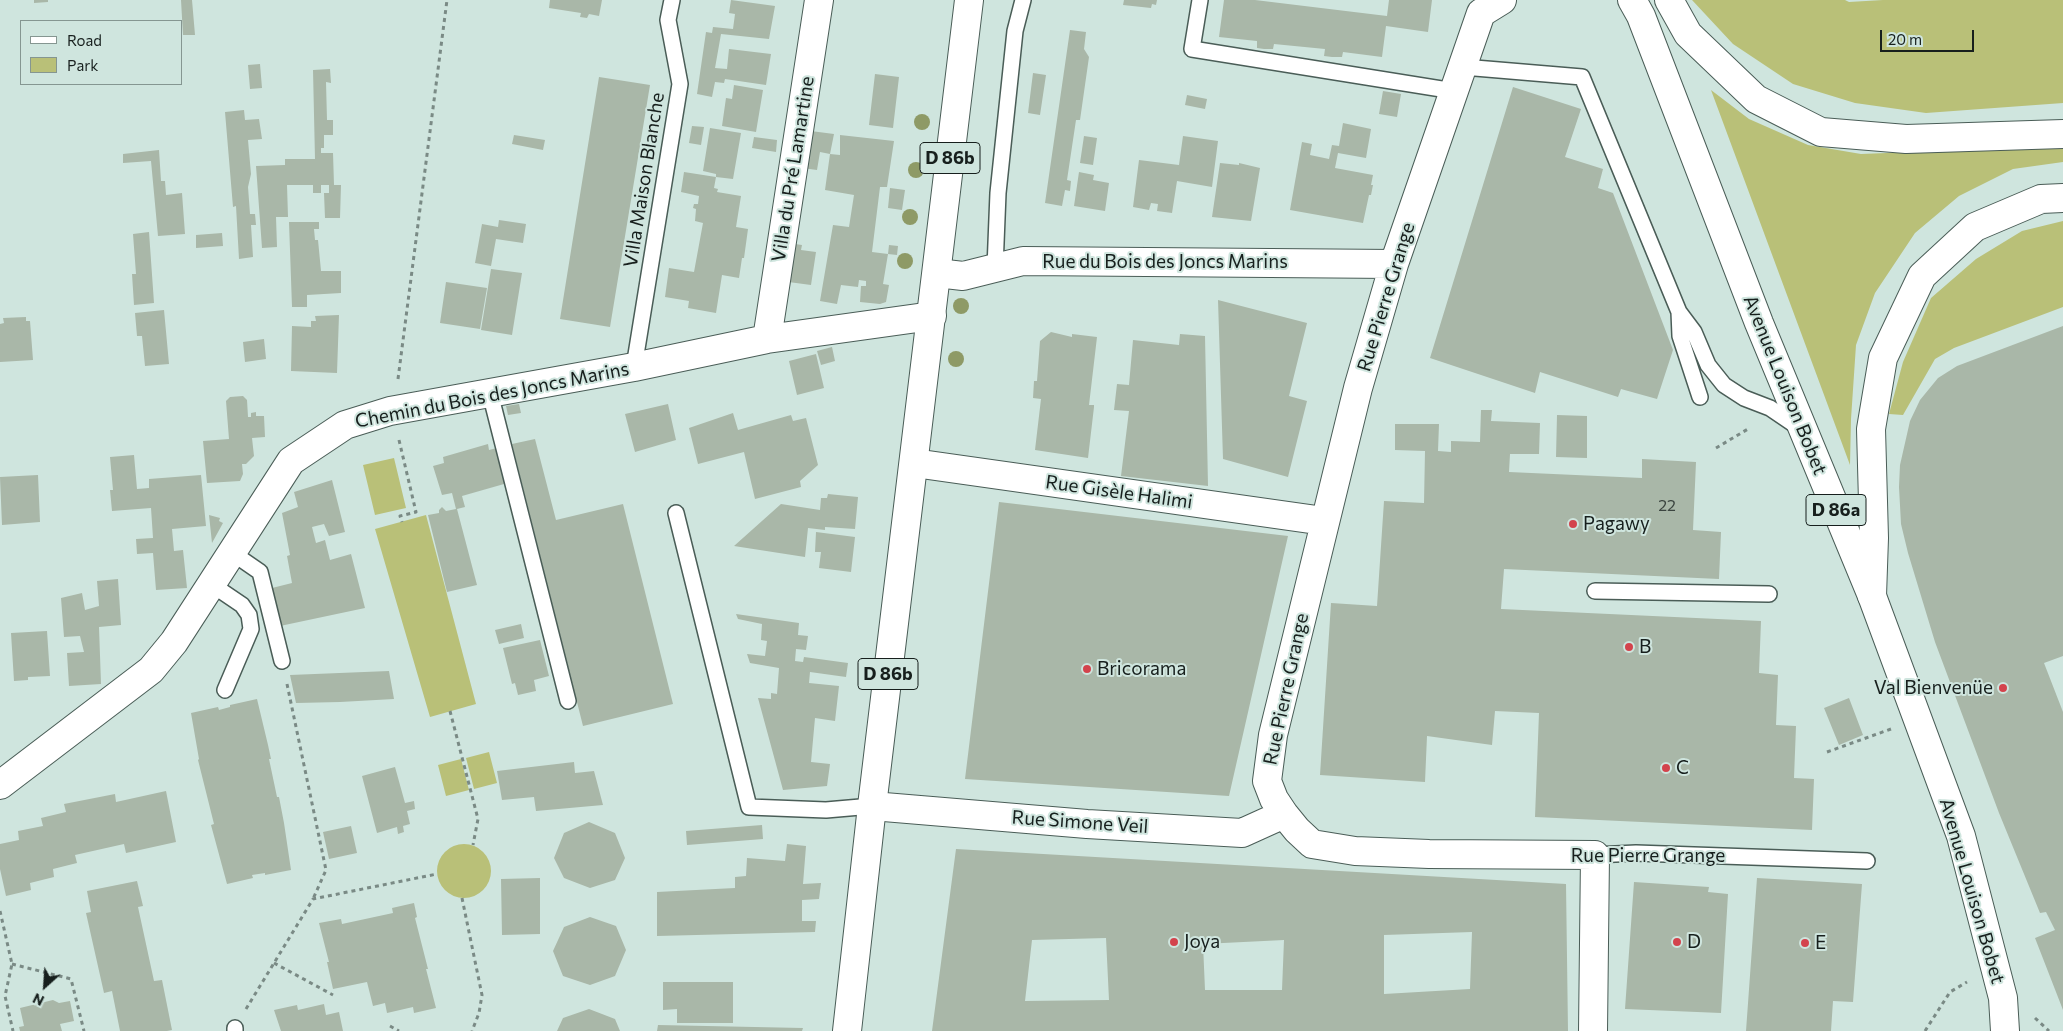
<!DOCTYPE html>
<meta charset="utf-8">
<style>
body{margin:0}
#map{position:relative;width:2063px;height:1031px;overflow:hidden;background:#cfe5de;font-family:Commissioner,sans-serif}
canvas{display:block}
.legend{position:absolute;left:20px;top:20px;width:162px;height:65px;box-sizing:border-box;background:#cfe5de;border:1px solid #859691;margin:0;padding:6px 9px;list-style:none;font-size:15px;color:#171f1d}
.legend li{display:flex;align-items:center;gap:10px;height:25px}
.legend b{width:25px;border:1px solid #859691}
.north{position:absolute;left:20px;top:961px;width:50px;height:50px;-webkit-text-stroke:4px #cfe5de;paint-order:stroke;rotate:206deg;font-size:14px;font-weight:700;line-height:20px;text-align:center;color:#171f1d}
.north::after{content:'';display:block;margin:auto;width:18px;height:22px;background:#171f1d;clip-path:polygon(50% 0,100% 100%,50% 72%,0 100%)}
.scale{position:absolute;left:1880px;top:30px;width:94px;height:22px;box-sizing:border-box;border:2px solid #171f1d;border-top:0;padding-left:6px;font-size:15px;line-height:18px;white-space:nowrap;color:#171f1d;-webkit-text-stroke:4px #cfe5de;paint-order:stroke}
</style>
<div id="map">
<canvas width="2063" height="1031"></canvas>
<ul class="legend">
<li><b style="height:6px;background:#fff"></b>Road</li>
<li><b style="height:14px;background:#b9c078"></b>Park</li>
</ul>
<div class="north">N</div>
<div class="scale">20 m</div>
</div>
<script>
const ctx = document.querySelector('canvas').getContext('2d');
ctx.lineJoin = 'round';
function fill(path, color) { ctx.fillStyle = color; ctx.fill(path, 'evenodd'); }
function trace(path, color, width, dash) { ctx.strokeStyle = color; ctx.lineWidth = width; ctx.lineCap = dash ? 'butt' : 'round'; ctx.setLineDash(dash || []); ctx.stroke(path); }
function label(font, color, halo, rows, align = 'center') {
  ctx.font = font + ' Commissioner,sans-serif'; ctx.lineWidth = 4; ctx.setLineDash([]); ctx.textBaseline = 'middle'; ctx.strokeStyle = halo; ctx.fillStyle = color; for (const [text, x, y, turn = 0] of rows) {
    ctx.save(); ctx.translate(x, y); ctx.rotate((+turn || 0) * Math.PI / 180); ctx.textAlign = isNaN(turn) ? turn : align; if (halo) ctx.strokeText(text, 0, 0); ctx.fillText(text, 0, 0); ctx.restore();
  }
}
const green = new Path2D(`
 M1692,0H1845L1849,2L1883,0H2063V103L1926,113L1855,103L1793,84L1733,44Z
 M1711,90L1749,119L1808,145L1861,154L2063,146V162L2013,169L1959,196L1915,233L1875,293L1856,345L1851,419L1850,465Z
 M2063,221V307L1954,348L1935,359L1903,415L1889,414L1903,362L1931,298L1976,259L2022,231Z
 M394,458L406,508L375,515L363,465Z
 M426,515L476,704L430,717L375,529Z
 M489,752L497,783L474,789L466,758Z
 M461,759L469,790L446,796L438,765Z
 M437 871a27 27 0 1 1 54 0a27 27 0 1 1-54 0Z`);
const building = new Path2D(`
 M34,0H48V2L34,3Z
 M181,0H192L195,35H183Z
 M550,0H602L599,16L589,14L587,18L580,17L581,13L549,8Z
 M731,0L775,6L769,39L721,34L715,68L727,69L729,49L771,54L766,85L725,79L724,83L715,82L712,97L697,94L706,32L712,33L713,27L733,29L735,14L729,13Z
 M1124,0H1157L1156,5L1152,4L1151,8L1123,5Z
 M1224,0H1255L1387,16L1389,0H1432L1428,32L1386,26L1382,57L1343,52L1342,57H1332L1324,56L1325,49L1274,44L1273,49H1264L1257,48V41L1219,37Z
 M1070,30L1086,32L1084,49L1089,57L1080,120H1076L1067,180L1071,181L1070,191L1065,190L1062,206L1045,203Z
 M260,64L262,88L250,89L248,65Z
 M330,69L331,83L326,82L327,120H333V135H324V148H321V153H333L334,185H341L340,218H325L324,193H329V185H321V193H313V185H287L288,217H276L277,247L262,248L256,166L285,165V159H315L313,70Z
 M1033,73L1046,75L1040,115L1028,113Z
 M875,74L899,77L893,128L869,125Z
 M599,77L650,85L610,327L560,319Z
 M734,85L763,90L756,132L722,126L726,98L732,99Z
 M1513,87L1581,109L1565,157L1603,169L1598,188L1613,193L1673,350L1657,399L1621,389L1618,397L1540,372L1535,393L1430,358Z
 M1383,91L1401,94L1397,117L1379,114Z
 M1187,95L1207,99L1205,109L1185,105Z
 M244,110L245,120L259,119L262,139L248,140L251,174L248,187L250,214H255L256,225H251L253,257L239,259L236,206L233,207L225,112Z
 M1343,123L1371,129L1366,158L1338,153L1335,168L1373,175L1371,185H1373L1371,195H1369L1363,223L1290,210L1302,142L1312,144L1310,155L1329,159L1332,145L1339,146Z
 M692,126L704,127L701,145L689,143Z
 M710,128L741,133L733,179L716,177V174L703,171Z
 M803,130L834,134L830,154L820,152L817,170L802,168Z
 M514,135L545,140L543,150L512,144Z
 M840,135L894,141L887,187H880L872,252L888,254L883,284L889,285L886,302L880,304L860,302L861,286H866V281L859,280L858,287L841,285L837,304L820,301L833,225L849,227L854,195L825,190L830,154L840,155Z
 M1084,136L1097,138L1093,165L1080,163Z
 M1183,136L1218,141L1212,187L1177,181L1172,213L1157,211L1158,204L1151,203L1149,210L1133,207L1139,160L1179,165Z
 M754,137L777,140L776,152L752,148Z
 M159,150L161,181H165L166,195L182,193L185,234L158,236L151,161L123,163V154Z
 M1220,163L1239,165V163L1260,168L1251,221L1212,217Z
 M684,172L716,177L714,188L718,189L717,192L741,196L736,227L748,229L744,258H742L739,278L722,275L716,313L688,308L689,301L665,297L669,268L694,272L703,223L695,221L696,209L693,208L694,204H698L699,196L681,192Z
 M1079,172L1094,175L1093,180L1109,183L1105,211L1074,206Z
 M890,188L905,190L902,210L888,208Z
 M499,220L526,224L523,243L496,239L491,266L475,263L482,224L498,227Z
 M289,222H319V229H314L315,240H318L321,271H341V293L307,295V307H292Z
 M149,232L154,303L134,305L132,274H136L133,234Z
 M222,233L223,246L196,248V235Z
 M795,244L802,245L801,250L816,252L811,285L781,281Z
 M889,245L898,246L897,255L888,254Z
 M491,269L522,273L512,335L481,330Z
 M446,282L487,288L480,329L440,323Z
 M1218,300L1307,323L1289,396L1307,401L1288,477L1223,459Z
 M164,310L169,364L145,366L142,336H137L135,313Z
 M339,315L337,373L291,371L292,326L311,327V321H316L315,316Z
 M26,317V321H30L33,360L0,362V324L4,323L3,318Z
 M2063,326V656L2044,663L2063,712V1010L2035,938L2055,930L2046,912L2040,913L1999,813L1935,642L1908,553L1901,524L1899,487L1900,465L1910,421L1920,400L1938,378L1957,366Z
 M1051,332L1072,337V334L1097,337L1089,405H1094V407L1088,458L1035,450L1041,399L1033,398L1034,381H1037L1040,341Z
 M1180,334L1205,336L1208,486L1121,476L1129,411L1114,410L1117,384L1129,385L1133,340L1179,345Z
 M264,339L266,359L245,362L243,342Z
 M832,347L835,361L821,365L817,351Z
 M816,354L824,388L797,395L789,361Z
 M243,396L247,400L248,417H251V413L256,412V416H264L265,437L252,438L254,456L246,464H242L243,474L240,481L207,483L203,441L229,439L226,401L230,397Z
 M519,404L521,413L508,415L506,406Z
 M668,404L676,440L635,452L625,414Z
 M1481,410H1492L1491,421L1540,423L1539,454H1510L1509,472L1642,478V459L1696,462L1693,530L1721,532L1719,579L1504,569L1501,609L1761,621L1759,673L1778,675L1776,725L1796,726L1794,778L1814,779L1812,830L1535,817L1539,713L1495,711L1492,745L1427,736L1425,782L1320,775L1331,603L1377,606L1384,501L1424,503L1425,451L1395,450V424H1439L1438,451L1451,452V441L1480,442Z
 M733,413L738,430L791,415L793,421L806,418L818,465L800,481L801,487L755,499L744,452L698,464L689,428Z
 M1557,415L1587,416V458L1556,457Z
 M535,439L556,520L623,504L673,704L583,726L512,444Z
 M488,444L489,450L501,447L511,482L462,496L465,507L457,509L477,585L447,592L428,515L439,513V510L442,507L446,511L456,509L452,493L442,495L433,466L444,463L443,457Z
 M134,455L137,489L149,488V479L201,475L206,526L172,529L174,551L183,550L187,588L156,590L153,553L137,554L136,539L153,538L151,508L112,511L110,490H113L110,457Z
 M38,475L40,522L2,525L0,477Z
 M332,480L345,532L329,536L324,524L312,527L316,543L325,540L330,560L351,554L365,608L280,626L272,588L292,583L287,556L290,555L282,513L298,507L294,492Z
 M828,494L858,497L855,529L825,527V530L808,528L805,557L734,546L781,504L820,510L821,498H827Z
 M999,502L1288,536L1229,796L965,779Z
 M209,515L220,518L219,521L223,523L212,543Z
 M816,532L855,537L851,572L819,568L821,552H815Z
 M118,579L121,625L99,627L101,684L69,686L67,653L84,652L80,636L64,637L61,598L82,593L85,610L99,606L97,581Z
 M736,614L799,623L798,635L808,636L806,650L796,649L795,661L803,662L804,657L848,663L846,677L810,672L809,683L839,686L835,721L815,718L811,762L830,764L827,786L783,790L758,698L771,699V693L777,694L779,668L750,663L747,654L765,656L767,641L761,640L762,624L738,619Z
 M521,624L524,638L499,644L495,630Z
 M47,631L50,676L28,677V680L14,681L11,633Z
 M540,640L549,676L534,680L536,691L518,695L515,683L512,684L503,648Z
 M389,671L394,699L340,702L296,703L290,675Z
 M1849,698L1863,735L1839,745L1824,708Z
 M257,699L268,745L271,759H269L277,797H279L284,823L291,870L265,875V873L252,875L253,878L227,884L211,825L214,824L198,760L199,759L191,713L218,707L219,710L230,707V705Z
 M574,762L575,773L594,771L603,805L536,811L534,797L502,800L497,771Z
 M395,767L405,803L414,801L415,809L407,811L410,824L403,826L404,832L398,834L397,827L377,833L362,776Z
 M166,791L176,842L126,853L124,844L75,855L77,863L53,869L54,877L30,883L31,890L6,896L0,869V844L19,840L18,831L43,826L41,818L66,812L64,804L115,794L116,802Z
 M589,822L615,833L625,858L615,880L590,888L564,878L554,858L564,833Z
 M762,825L763,839L687,845L686,831Z
 M351,826L357,853L329,859L323,832Z
 M787,844L806,846L803,884L821,883L819,899L802,900V921H816L815,932L657,936V892L735,888V877L746,876L747,858L785,861Z
 M956,849L1566,884L1568,1031H932ZM1472,932L1470,989L1384,994V935ZM1106,938L1109,1000L1025,1001L1032,940ZM1284,940L1282,990H1205L1203,944Z
 M540,878V934L502,935L501,879Z
 M1757,878L1862,884L1853,1002L1833,1001L1831,1031H1746Z
 M137,881L143,906L138,907L154,981L162,980L172,1030L167,1031H120L112,991L104,993L86,913L91,912L87,891Z
 M1634,882L1709,887L1708,892L1728,894L1721,1013L1625,1009Z
 M414,903L417,917L415,918L428,969H426L436,1008L414,1013L413,1007L387,1013L385,1003L373,1006L367,982L333,989L327,962H329L319,923L341,919L342,924L393,913L392,908Z
 M590,917L616,926L626,950L615,976L590,985L563,976L553,951L564,927Z
 M663,982H733V1023H677V1009L663,1010Z
 M53,1000L59,1003L70,1001L74,1021L60,1024L62,1031H20L19,1027L24,1026L20,1008Z
 M324,1004L326,1015L339,1012L343,1031H281L274,1010L297,1005L298,1010Z
 M589,1009L615,1019L620,1031H557L563,1018Z
 M658,1025L803,1028L802,1031H657Z`);
const path = new Path2D(`
 M398,379L447,0
 M399,440L416,512L400,516L402,522
 M1716,448L1748,429
 M287,684L326,870L313,899
 M450,711L478,819L473,845
 M1827,752L1891,729
 M462,898L482,995L479,1013L472,1031
 M0,911L12,964L5,996L13,1031
 M274,963L333,995
 M12,964L71,979L84,1031
 M246,1009L313,899L437,874
 M2035,1018L2049,1031
 M390,1026L399,1031
 M1925,1031L1950,992L1967,982`);
const lane = new Path2D(`
 M1200,0L1192,49L1454,91
 M1463,67L1582,77L1679,312L1680,336L1700,397
 M995,268L998,193L1015,31L1023,0
 M1679,312L1694,332L1708,365L1724,385L1744,398L1770,408L1798,427
 M634,367L680,84L668,20L672,0
 M490,393L568,701
 M676,513L749,807L826,810L872,806
 M231,552L260,572L282,661
 M211,584L242,605L249,615L251,629L225,690
 M1595,591L1769,594
 M1595,855L1636,853L1867,861
 M235,1028V1031`);
const street = new Path2D(`
 M1502,0L1481,13L1394,264L1358,388L1273,735L1267,781L1274,799L1284,814L1297,830L1312,844L1355,851L1429,854L1595,855L1593,1031
 M937,273L963,276L1023,261L1394,264
 M767,339L819,0
 M914,463L1324,521
 M0,785L151,670L174,642L291,461L345,425L390,411L634,367L767,339L932,316
 M872,806L1087,824L1242,833L1284,814`);
const primary = new Path2D(`
 M1632,0L1641,16L1759,323L1872,596L1961,836L2003,998L2005,1031
 M847,1031L872,806L969,0`);
const highway = new Path2D(`
 M1669,0L1688,34L1756,99L1821,132L1906,139L2063,134
 M1872,596L1874,538L1871,429L1883,358L1922,276L1975,227L2041,199L2063,198`);
const trees = [
 [922,122],
 [916,170],
 [910,217],
 [905,261],
 [961,306],
 [956,359]
];
const markers = [
 [1573,524,5,"#d3434c"],
 [1629,647,5,"#d3434c"],
 [1087,669,5,"#d3434c"],
 [2003,688,5,"#d3434c"],
 [1666,768,5,"#d3434c"],
 [1174,942,5,"#d3434c"],
 [1677,942,5,"#d3434c"],
 [1805,943,5,"#d3434c"]
];
const numberNames = [
 ["22",1667,506]
];
const shields = [
 [950,158,60],
 [1836,510,60],
 [888,674,60]
];
const shieldNames = [
 ["D 86b",950,158],
 ["D 86a",1836,510],
 ["D 86b",888,674]
];
const streetNames = [
 ["Villa du Pré Lamartine",793,169,-81],
 ["Villa Maison Blanche",644,180,-81],
 ["Rue du Bois des Joncs Marins",1165,262],
 ["Rue Pierre Grange",1386,297,-73],
 ["Avenue Louison Bobet",1785,385,68],
 ["Chemin du Bois des Joncs Marins",492,395,-11],
 ["Rue Gisèle Halimi",1119,492,8],
 ["Rue Pierre Grange",1286,689,-78],
 ["Rue Simone Veil",1080,822,4],
 ["Rue Pierre Grange",1648,856],
 ["Avenue Louison Bobet",1972,891,74]
];
const poiNames = [
 ["Pagawy",1583,524],
 ["B",1639,647],
 ["Bricorama",1097,669],
 ["Val Bienvenüe",1993,688,"right"],
 ["C",1676,768],
 ["Joya",1184,942],
 ["D",1687,942],
 ["E",1815,943]
];
fill(green, '#b9c078');
fill(building, '#a9b7a8');
trace(lane, '#4a5d57', 18);
trace(street, '#4a5d57', 30);
trace(primary, '#4a5d57', 30);
trace(highway, '#4a5d57', 30);
trace(path, '#7a8a85', 3, [4, 4]);
trace(lane, '#fff', 15);
trace(street, '#fff', 28);
trace(primary, '#fff', 28);
trace(highway, '#fff', 28);
ctx.fillStyle = '#8e9a66';
for (const [x, y] of trees) { ctx.beginPath(); ctx.arc(x, y, 8, 0, 2 * Math.PI); ctx.fill(); }
for (const [x, y, r, color] of markers) { const dot = new Path2D(); dot.arc(x, y, r, 0, 2 * Math.PI); ctx.fillStyle = color; ctx.fill(dot); trace(dot, '#cfe5de', 2); }
label('16px', '#3c4540', null, numberNames);
for (const [x, y, w] of shields) { const box = new Path2D(); box.roundRect(x - w / 2, y - 15.5, w, 31, 4); ctx.fillStyle = '#cfe5de'; ctx.fill(box); trace(box, '#171f1d', 1); }
label('bold 18px', '#171f1d', null, shieldNames);
label('19px', '#171f1d', '#cfe5de', streetNames);
label('19px', '#171f1d', '#cfe5de', poiNames, 'left');
</script>
